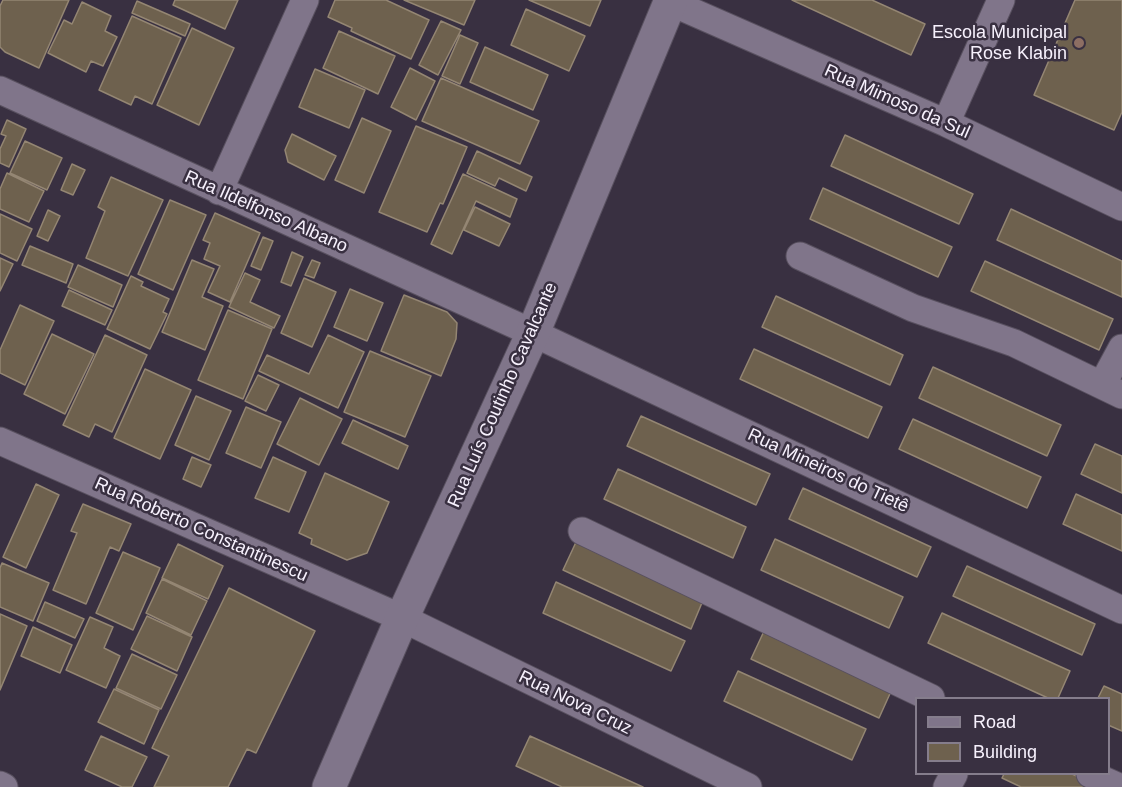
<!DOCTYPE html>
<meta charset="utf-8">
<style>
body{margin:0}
#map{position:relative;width:1122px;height:787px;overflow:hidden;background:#393041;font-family:Arial,sans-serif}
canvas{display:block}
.legend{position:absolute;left:915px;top:697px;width:195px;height:78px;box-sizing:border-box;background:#393041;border:2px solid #857d8c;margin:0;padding:8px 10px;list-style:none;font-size:18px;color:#f7f1fd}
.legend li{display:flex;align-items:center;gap:12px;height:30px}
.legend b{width:30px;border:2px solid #857d8c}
</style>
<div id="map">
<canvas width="1122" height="787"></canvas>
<ul class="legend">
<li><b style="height:8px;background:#80758a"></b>Road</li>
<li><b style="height:16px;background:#6e614e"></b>Building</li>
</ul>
</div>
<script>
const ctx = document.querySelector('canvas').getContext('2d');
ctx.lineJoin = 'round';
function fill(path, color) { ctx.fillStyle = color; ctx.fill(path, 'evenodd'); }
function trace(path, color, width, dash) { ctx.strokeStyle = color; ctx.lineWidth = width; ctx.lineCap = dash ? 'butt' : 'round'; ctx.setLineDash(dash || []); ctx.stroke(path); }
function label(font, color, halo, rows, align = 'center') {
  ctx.font = font + ' Arial,sans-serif'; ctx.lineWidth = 5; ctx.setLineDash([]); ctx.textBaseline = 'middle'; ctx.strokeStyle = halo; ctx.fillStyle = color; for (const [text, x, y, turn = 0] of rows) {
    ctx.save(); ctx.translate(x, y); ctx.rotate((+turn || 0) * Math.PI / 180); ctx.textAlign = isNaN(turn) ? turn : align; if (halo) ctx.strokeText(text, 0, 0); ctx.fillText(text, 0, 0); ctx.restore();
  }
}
const building = new Path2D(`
 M3,0H69L39,68L5,52L0,47V6Z
 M175,0H238L225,29L173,5Z
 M335,0H386L429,20L411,59L351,31L352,28L328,17Z
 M404,0H475L464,25Z
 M529,0H601L590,26Z
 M792,0H872L925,24L911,55Z
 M1075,0H1122V112L1114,130L1034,95Z
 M137,1L190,24L185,36L132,13Z
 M82,2L111,16L105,31L117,37L103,66L91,61L86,72L48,53L64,20L72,24Z
 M526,9L585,36L569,71L511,45Z
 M132,16L181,38L152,104L135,96L131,105L99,90Z
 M441,21L461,30L438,75L419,65Z
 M192,28L234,48L199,125L157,105Z
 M339,31L395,56L378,94L323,68Z
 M460,35L478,43L460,84L442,76Z
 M485,47L548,75L533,110L470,82Z
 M410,68L435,81L416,120L391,107Z
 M315,69L365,90L349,128L299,107Z
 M441,78L539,121L520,164L422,121Z
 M362,118L391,131L364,193L335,180Z
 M7,120L26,129L9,167L0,163V149L6,136L1,134Z
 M416,126L467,147L443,204L440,203L427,232L379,212Z
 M292,134L336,156L324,180L288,162L285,150Z
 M845,135L973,194L959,224L831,166Z
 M25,141L62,158L47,190L10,173Z
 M477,151L532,177L526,191L499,178L495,186L467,173Z
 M72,164L85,170L73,195L61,190Z
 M7,173L44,191L29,222L0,209V189Z
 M463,174L517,199L510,217L476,201L452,254L431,244Z
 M111,177L163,200L128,276L86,258L105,211L98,207Z
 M823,188L952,247L938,277L810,219Z
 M170,200L206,215L173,290L138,274Z
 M475,207L510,224L499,246L464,230Z
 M1011,209L1122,261V297L997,240Z
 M48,210L60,216L48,241L37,236Z
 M215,213L260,233L230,302L208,292L220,266L204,259L210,243L203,240Z
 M0,214L32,229L17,261L0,253Z
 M263,237L273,241L261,270L251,266Z
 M30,246L73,264L66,283L22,265Z
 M292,252L303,257L291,286L281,282Z
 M0,258L13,264L0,291Z
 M192,260L214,269L202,297L223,306L205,350L162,332Z
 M312,260L320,263L314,278L305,275Z
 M985,261L1113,319L1099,350L971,291Z
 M78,265L122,285L113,307L68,287Z
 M245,273L260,280L250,302L280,316L274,328L229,307Z
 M131,276L143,282L141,286L169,299L163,312L167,314L150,349L107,329Z
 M304,278L336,292L312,347L281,333Z
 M350,289L383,303L367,341L334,327Z
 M69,290L112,310L105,325L62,306Z
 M404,295L447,312L457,323L456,339L441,376L381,351Z
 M776,296L903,355L890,385L762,327Z
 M20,305L54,321L25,385L0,373V350Z
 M228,310L272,329L243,399L198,380Z
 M52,334L94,354L65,414L24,394Z
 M105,335L147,355L112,432L95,424L89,437L63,425Z
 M328,335L364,352L338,408L259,371L267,355L309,374Z
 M754,349L882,407L868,438L740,379Z
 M370,351L431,376L405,437L344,412Z
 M933,367L1061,425L1047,456L919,398Z
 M145,369L191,390L160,459L114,438Z
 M258,375L279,385L266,411L245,401Z
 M196,396L231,411L209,460L175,445Z
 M300,398L342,419L319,465L277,444Z
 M246,407L281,422L261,468L226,453Z
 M641,416L770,474L756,505L627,446Z
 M913,419L1041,477L1027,508L899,449Z
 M353,420L408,446L398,469L342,443Z
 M1095,444L1122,456V493L1081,474Z
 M192,457L211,465L201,487L183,479Z
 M273,457L306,472L289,512L255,498Z
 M618,469L746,527L733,558L604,499Z
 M325,473L389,502L367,553L347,560L311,544L312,539L299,533Z
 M36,484L59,495L26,568L3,557Z
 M803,488L931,547L917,577L789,519Z
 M1076,494L1122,515V551L1063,524Z
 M83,504L131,524L119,551L110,547L86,604L53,590L77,533L71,531Z
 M775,539L903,597L889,628L761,570Z
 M577,540L704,598L691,629L563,570Z
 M178,544L223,566L208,599L162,578Z
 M123,552L160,568L133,630L96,613Z
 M2,563L49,583L33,621L0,607V568Z
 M967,566L1095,624L1082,655L953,596Z
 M162,579L207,601L191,635L146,613Z
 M556,582L685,641L671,671L543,613Z
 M229,588L315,631L256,753L247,749L228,787H154L169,756L152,748Z
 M45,602L84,619L75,638L37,621Z
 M942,613L1070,671L1058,698H1048L928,643Z
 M0,614L27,626L0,690Z
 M147,616L192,637L177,671L131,649Z
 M90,617L113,627L104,648L120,656L106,688L66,670Z
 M33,627L72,645L60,673L21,656Z
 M765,629L893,687L879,718L751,659Z
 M132,654L177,675L161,709L116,688Z
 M738,671L866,729L852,760L724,701Z
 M1104,686L1122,694V731L1108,725V698H1098Z
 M114,689L159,710L144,744L98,722Z
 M101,736L147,757L132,787H122L85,770Z
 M530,736L643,787H562L516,766Z
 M1004,774H1072L1101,787H1021L1002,778Z`);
const street = new Path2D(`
 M670,2L946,123L1122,207
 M0,90L533,333L1122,610
 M946,123L1001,0
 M219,191L305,0
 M800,256L913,308L1014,343L1122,395
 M1102,385L1122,348
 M0,441L402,618L748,787
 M582,531L931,698
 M1090,774L1119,787
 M0,785L4,787
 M947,787L954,774`);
const secondary = new Path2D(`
 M329,787L402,618L533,333L671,0`);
const markers = [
 [1079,43,6,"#8d6e63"]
];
const poiNames = [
 ["Escola Municipal",1067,33],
 ["Rose Klabin",1067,54]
];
const streetNames = [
 ["Rua Mimoso da Sul",897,102,24],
 ["Rua Ildelfonso Albano",266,212,24],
 ["Rua Luís Coutinho Cavalcante",503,395,-66],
 ["Rua Mineiros do Tietê",828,471,25],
 ["Rua Roberto Constantinescu",201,530,24],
 ["Rua Nova Cruz",575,703,26]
];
fill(building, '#6e614e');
trace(building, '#948673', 1.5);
trace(street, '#58505f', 29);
trace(secondary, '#58505f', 35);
trace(street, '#80758a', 27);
trace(secondary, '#80758a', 33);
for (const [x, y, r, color] of markers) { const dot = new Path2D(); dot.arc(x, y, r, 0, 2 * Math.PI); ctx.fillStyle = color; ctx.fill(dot); trace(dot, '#393041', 2); }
label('18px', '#f7f1fd', '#393041', poiNames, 'right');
label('18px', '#f7f1fd', '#393041', streetNames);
</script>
